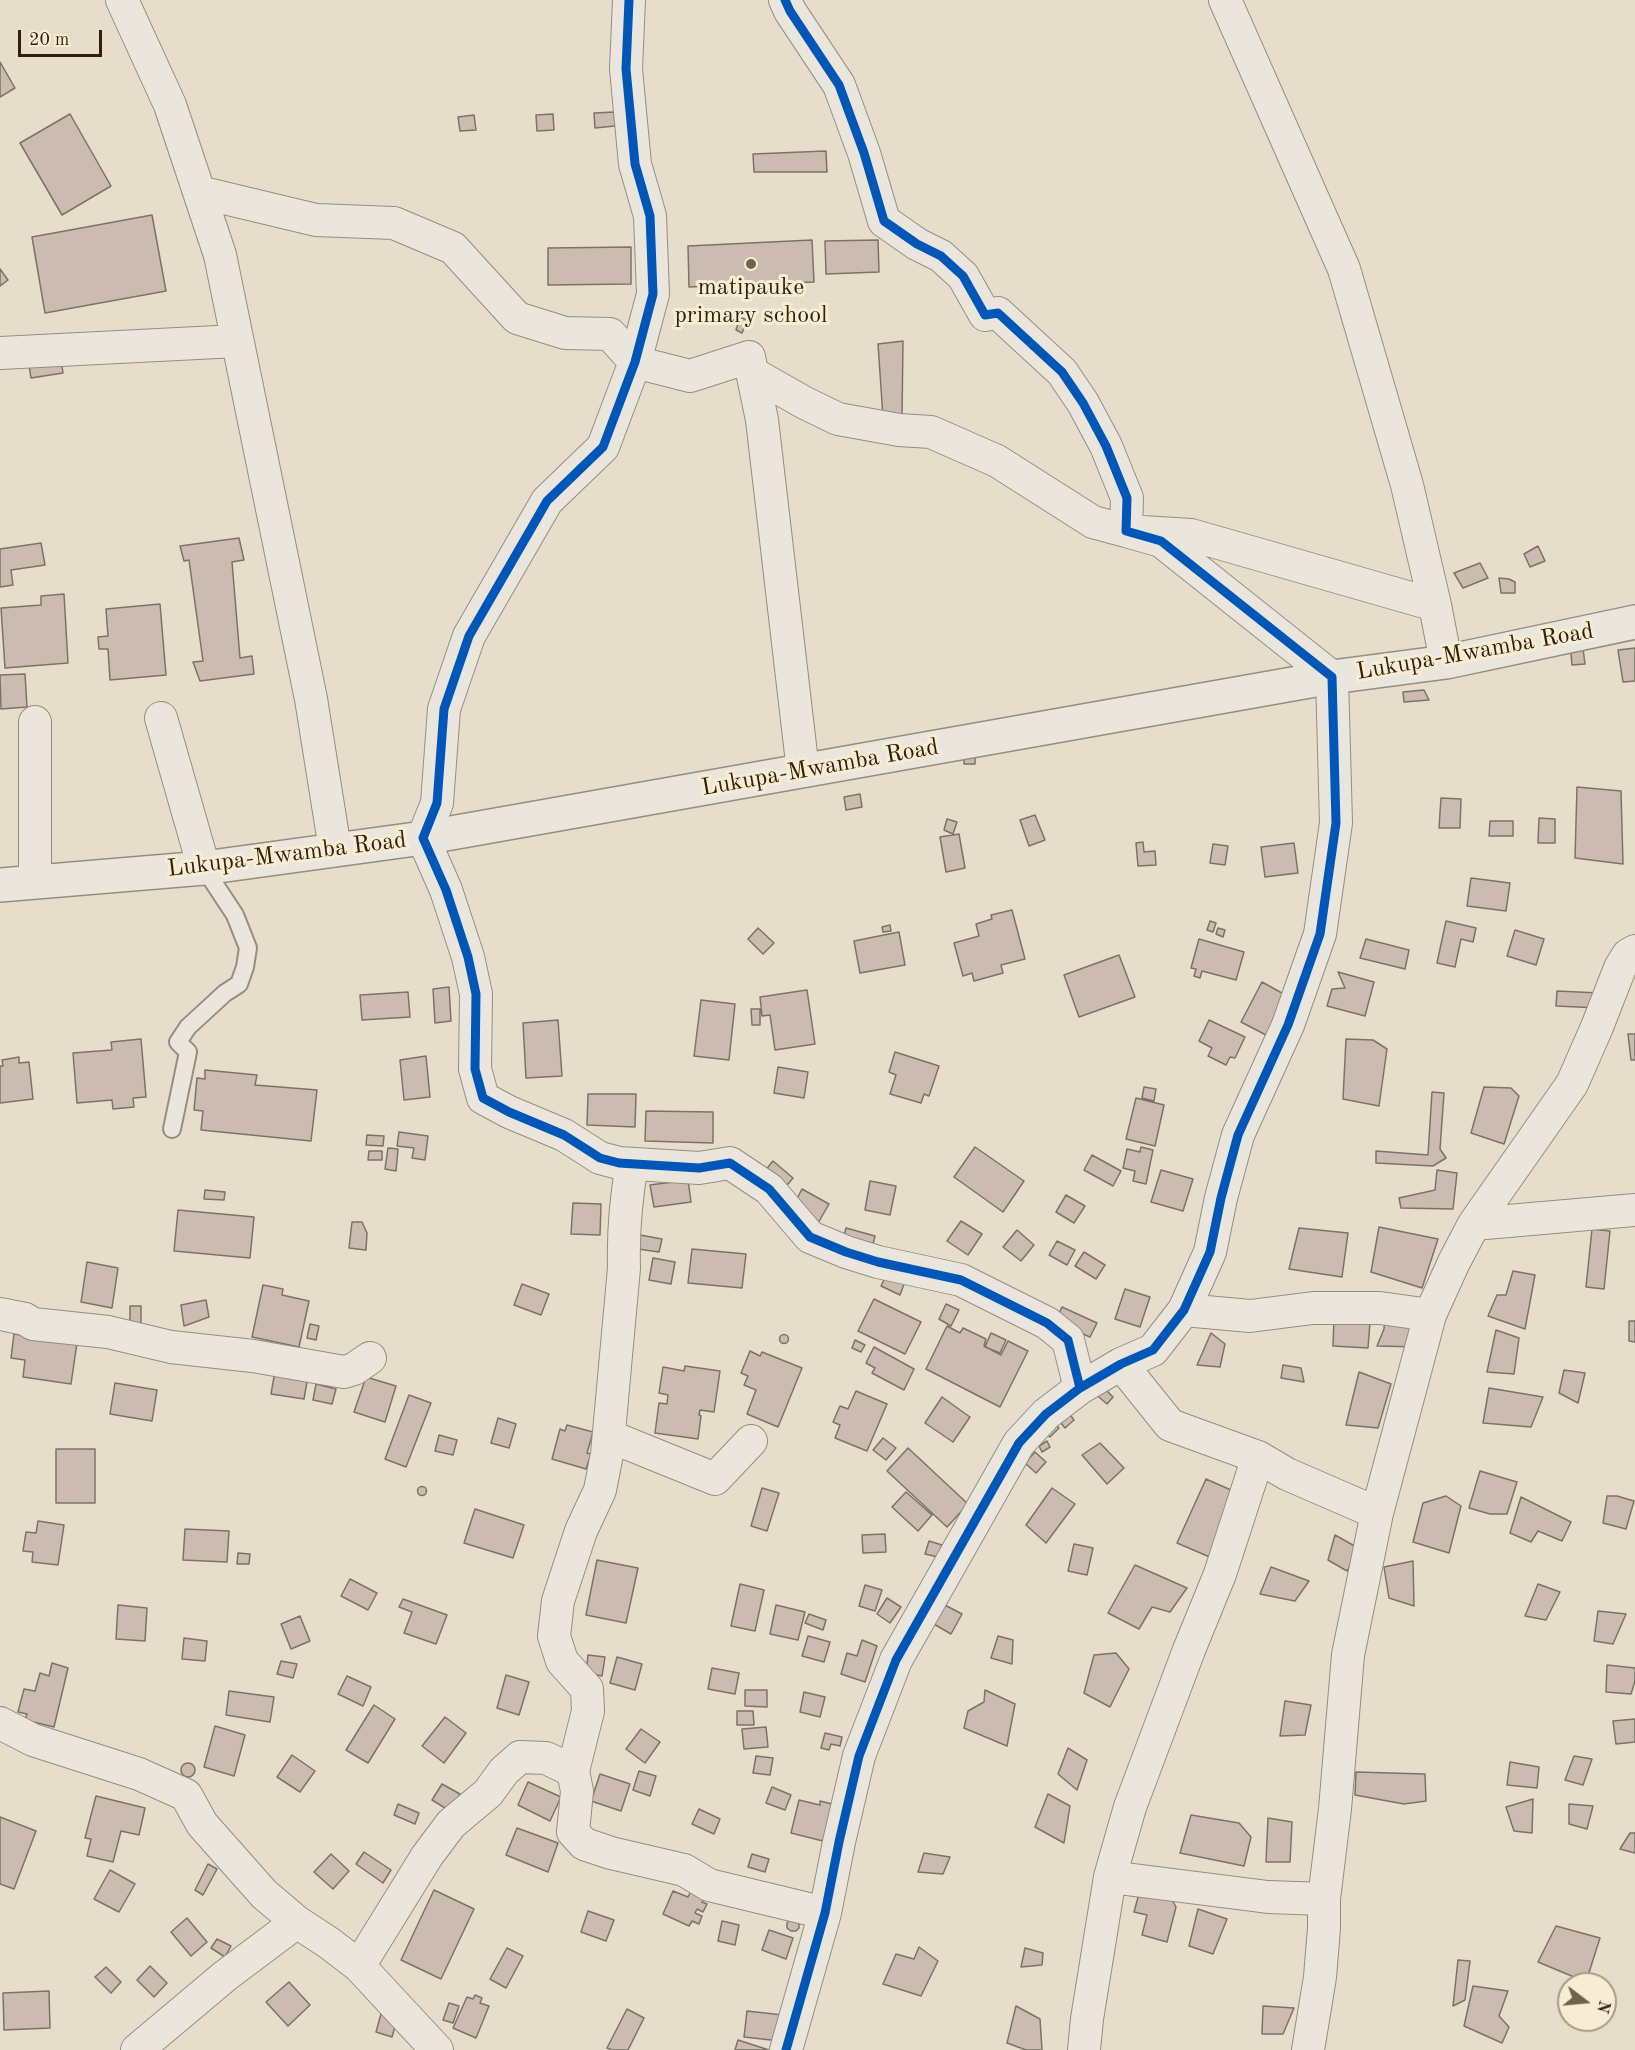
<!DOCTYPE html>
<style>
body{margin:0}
#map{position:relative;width:1635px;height:2050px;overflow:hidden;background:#e6deca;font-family:"Old Standard TT",serif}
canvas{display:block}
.north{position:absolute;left:1557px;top:1972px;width:60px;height:60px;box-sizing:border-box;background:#f7edd5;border:2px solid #a89b82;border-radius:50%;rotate:106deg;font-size:16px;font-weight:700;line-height:24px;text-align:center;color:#322105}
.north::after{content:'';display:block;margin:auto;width:21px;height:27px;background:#71634a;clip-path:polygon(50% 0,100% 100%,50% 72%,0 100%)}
.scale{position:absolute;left:18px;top:30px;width:84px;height:27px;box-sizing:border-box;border:3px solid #322105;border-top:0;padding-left:8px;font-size:18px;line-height:21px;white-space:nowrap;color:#322105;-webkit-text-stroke:4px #f7edd5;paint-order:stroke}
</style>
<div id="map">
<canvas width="1635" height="2050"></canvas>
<div class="north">N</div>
<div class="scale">20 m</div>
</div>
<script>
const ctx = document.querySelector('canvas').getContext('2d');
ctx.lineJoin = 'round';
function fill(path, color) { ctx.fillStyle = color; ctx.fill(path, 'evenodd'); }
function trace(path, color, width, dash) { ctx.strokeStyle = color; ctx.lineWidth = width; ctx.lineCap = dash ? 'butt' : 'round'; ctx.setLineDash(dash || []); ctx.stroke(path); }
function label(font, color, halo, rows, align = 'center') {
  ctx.font = font + ' "Old Standard TT",serif'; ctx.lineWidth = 6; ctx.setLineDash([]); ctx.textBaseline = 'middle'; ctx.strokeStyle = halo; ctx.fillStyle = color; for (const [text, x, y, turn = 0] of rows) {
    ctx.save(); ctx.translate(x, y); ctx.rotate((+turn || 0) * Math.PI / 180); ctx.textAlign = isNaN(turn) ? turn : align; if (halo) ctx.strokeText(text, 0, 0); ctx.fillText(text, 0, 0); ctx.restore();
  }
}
const building = new Path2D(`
 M0,62L15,88L0,97Z
 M614,112L615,126L595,128L594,113Z
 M70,114L111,186L62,215L20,143Z
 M553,114L554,130L537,131L536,115Z
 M474,115L476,130L460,131L458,117Z
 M826,151L827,172H754L753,154Z
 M152,215L166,291L45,313L32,237Z
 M812,240L814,282L689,287L688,246Z
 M878,240L879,272L826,274L825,241Z
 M631,247V284L548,285V248Z
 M0,269L8,280L0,286Z
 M740,317L747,320L742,333L736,330Z
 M903,341L902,418L883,417L878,344Z
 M61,360L63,373L31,378L29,365Z
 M239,538L244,560L232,562L240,658L252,656L254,674L200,681L193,662L203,661L189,560L184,561L180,546Z
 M41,543L45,565L11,570L13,585L0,587V549Z
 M1538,546L1545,561L1530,567L1524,554Z
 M1480,563L1488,578L1463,588L1454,573Z
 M1499,578L1509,579L1515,582V593H1501Z
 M64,594L68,663L5,668L1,608L41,605V596Z
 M160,604L166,675L110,680L108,649H99L98,637L108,636L106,609Z
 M1582,641L1585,664L1572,665L1570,642Z
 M1635,648V681L1623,682L1618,650Z
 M25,674L27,707L1,709L0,675Z
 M1424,690L1429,700L1404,702L1403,692Z
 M975,752V764H964V753Z
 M1577,787L1621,791L1623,864L1575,858Z
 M860,794L862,807L846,810L844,797Z
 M1441,798L1461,799L1460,828H1439Z
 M1035,815L1045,840L1029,846L1020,820Z
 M1539,818L1555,819V843H1538Z
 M947,819L957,822L953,834L944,830Z
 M1490,821H1513V836H1489Z
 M959,834L965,868L946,872L940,837Z
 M1143,842L1144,852L1155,851L1156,865L1138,866L1136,843Z
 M1294,843L1298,873L1265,877L1261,847Z
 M1213,844L1228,846L1225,865L1210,863Z
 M1471,878L1510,883L1506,911L1467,906Z
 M1012,910L1025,959L1001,965L1003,973L974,981L972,973L963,976L954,943L979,936L976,924L992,919L991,915Z
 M1210,921L1216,923L1213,932L1207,930Z
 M1446,921L1476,928L1473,942L1461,939L1455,967L1437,963Z
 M890,925L891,931L883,932L882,927Z
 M758,928L774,943L763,954L748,939Z
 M1218,928L1225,930L1223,937L1216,934Z
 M1515,930L1544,939L1536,965L1507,956Z
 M899,932L905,965L860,973L854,941Z
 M1199,939L1244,952L1236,980L1202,971L1200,978L1194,976L1196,969L1191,968Z
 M1366,939L1409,950L1405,969L1360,958Z
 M1119,955L1135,997L1079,1017L1064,975Z
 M1338,972L1374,982L1365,1016L1327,1006L1332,989L1345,988Z
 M1262,982L1289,997L1268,1036L1241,1022Z
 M449,987L451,1021L435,1023L433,989Z
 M807,990L815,1044L775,1050L770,1015L762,1016L760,997Z
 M1557,991L1600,993L1599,1008L1556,1006Z
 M408,992L410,1017L362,1020L360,995Z
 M701,1000L735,1004L729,1060L694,1056Z
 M751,1009H760V1025H752Z
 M558,1020L562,1076L526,1078L523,1023Z
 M1209,1020L1245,1037L1235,1058L1230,1057L1226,1065L1208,1056L1212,1048L1199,1041Z
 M1628,1034H1635V1060H1631Z
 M141,1039L146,1097L133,1098L134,1107L113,1109L112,1100L77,1103L73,1053L112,1050L111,1042Z
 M1346,1039L1373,1040L1387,1049L1379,1106L1343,1099Z
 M895,1052L939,1066L929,1096L924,1094L921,1103L890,1094L896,1075L889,1072Z
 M426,1056L430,1097L404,1100L400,1060Z
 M19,1057V1063L29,1062L33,1099L0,1103V1066H3L2,1060Z
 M778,1067L808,1072L804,1098L774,1093Z
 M205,1070L257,1075L255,1085L317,1090L311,1141L201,1130L203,1111L194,1110L197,1078L205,1079Z
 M1144,1087L1156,1089L1154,1101L1142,1098Z
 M1484,1087L1511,1088L1519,1096L1504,1144L1471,1133Z
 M1432,1092L1444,1093L1440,1149L1446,1158L1433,1166L1376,1163V1151L1428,1155Z
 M588,1094H636L635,1127L587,1125Z
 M1136,1098L1164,1105L1155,1146L1126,1139Z
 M646,1111L713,1112V1143L645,1141Z
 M399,1132L428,1136L425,1160L412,1158L414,1148L397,1146Z
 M367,1135L384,1136L383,1146L366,1145Z
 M975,1147L1024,1181L1003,1212L954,1177Z
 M1141,1147L1153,1150L1146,1184L1133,1181L1135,1171L1123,1168L1127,1149L1140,1152Z
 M388,1148L398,1149L396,1171L385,1169Z
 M369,1151H382V1160H368Z
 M1092,1155L1121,1171L1113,1186L1084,1170Z
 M773,1161L793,1178L783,1190L763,1173Z
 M1161,1170L1193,1179L1183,1211L1151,1202Z
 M1437,1170L1457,1173L1453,1209L1401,1208L1399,1198L1435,1190Z
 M688,1180L691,1202L654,1207L650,1185Z
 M870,1181L896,1186L890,1215L865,1210Z
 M802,1189L829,1204L817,1225L791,1210Z
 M205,1190L225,1192L224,1200L204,1199Z
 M1066,1195L1085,1206L1074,1223L1056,1212Z
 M573,1203L601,1204L600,1235L571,1234Z
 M178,1210L254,1217L250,1258L174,1251Z
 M961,1221L982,1234L968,1255L947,1241Z
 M352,1222H362L367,1233L366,1250L349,1248Z
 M1379,1227L1438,1239L1422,1288L1371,1272Z
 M846,1228L875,1236L871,1252L842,1245Z
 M1299,1228L1348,1233L1342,1277L1289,1269Z
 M1592,1229L1610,1231L1604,1289L1586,1287Z
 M1017,1230L1034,1245L1021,1261L1003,1247Z
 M640,1235L662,1239L659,1252L638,1249Z
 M1057,1241L1075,1250L1067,1265L1049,1255Z
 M692,1249L746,1254L742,1288L688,1283Z
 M1084,1252L1105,1265L1096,1279L1075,1266Z
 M653,1258L675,1262L671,1284L649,1280Z
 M87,1262L118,1268L112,1308L81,1302Z
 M888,1271L906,1279L900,1295L881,1286Z
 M1513,1271L1535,1275L1525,1329L1488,1316L1497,1295H1506Z
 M522,1284L549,1294L541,1315L514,1305Z
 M263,1285L283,1289L282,1295L309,1301L299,1347L252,1337Z
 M1125,1289L1150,1297L1140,1327L1115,1319Z
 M874,1299L921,1322L905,1354L858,1331Z
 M206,1300L209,1317L184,1326L181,1305Z
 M946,1304L959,1310L951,1326L939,1319Z
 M130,1306H141V1323H130Z
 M1062,1307L1097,1323L1090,1337L1055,1322Z
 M1385,1316L1418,1331V1347L1377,1346L1384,1329Z
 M1334,1318L1370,1322L1368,1348L1333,1346Z
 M1629,1321H1635V1342L1629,1341Z
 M310,1324L319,1326L316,1340L307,1338Z
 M947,1326L960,1333L963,1328L986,1339L984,1346L1001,1355L1008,1341L1028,1351L1000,1407L926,1369Z
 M1496,1330L1519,1338L1514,1374L1487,1372Z
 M991,1333L1006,1340L1000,1353L985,1347Z
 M1211,1333L1225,1344L1220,1367L1197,1365Z
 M14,1334L77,1343L71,1384L23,1377L25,1360L11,1358Z
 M779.5 1339a4.5 4.5 0 1 1 9 0a4.5 4.5 0 1 1-9 0Z
 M855,1340L865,1345L861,1352L852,1348Z
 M874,1347L914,1369L904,1390L872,1373L875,1368L866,1363Z
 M750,1351L760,1356L762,1352L802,1368L778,1427L747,1414L756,1390L744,1385L748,1376L741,1373Z
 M1283,1365L1301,1368L1304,1382L1281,1378Z
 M685,1366L720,1371L714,1412L700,1410L699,1415L701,1416L698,1439L655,1433L659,1403L667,1404L668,1395L659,1393L663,1367L684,1371Z
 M1564,1370L1585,1373L1578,1403L1559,1393Z
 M275,1371L308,1376L304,1399L271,1394Z
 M1359,1372L1391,1384L1378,1428L1346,1425Z
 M366,1377L396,1386L385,1422L354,1412Z
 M115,1383L157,1390L152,1421L110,1414Z
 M316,1384L336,1389L332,1404L313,1400Z
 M1100,1384L1113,1397L1107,1404L1093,1392Z
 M1489,1388L1543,1397L1531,1427L1483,1423Z
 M856,1391L887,1404L867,1451L835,1438L840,1425L833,1422L840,1406L848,1409Z
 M409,1395L431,1403L406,1467L385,1459Z
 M942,1397L970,1417L953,1442L925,1423Z
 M1066,1409L1074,1420L1065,1428L1056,1417Z
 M498,1418L516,1424L509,1448L491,1443Z
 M1050,1419L1059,1428L1050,1437L1041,1429Z
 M567,1425L593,1432L587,1453L591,1454L586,1469L552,1459L560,1429L565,1431Z
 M439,1435L457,1440L453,1455L435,1451Z
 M883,1438L896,1448L886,1460L873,1450Z
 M1047,1441L1050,1447L1042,1452L1039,1446Z
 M1100,1443L1124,1468L1107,1484L1082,1455Z
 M908,1448L968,1504L947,1527L887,1471Z
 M56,1449H95V1503H56Z
 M1035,1452L1046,1462L1036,1473L1025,1463Z
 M1480,1471L1517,1482L1507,1514H1490L1469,1508Z
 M1206,1479L1240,1494L1212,1558L1177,1543Z
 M417.5 1491a4.5 4.5 0 1 1 9 0a4.5 4.5 0 1 1-9 0Z
 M762,1488L779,1493L767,1531L751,1526Z
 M1052,1488L1075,1504L1046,1543L1026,1525Z
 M906,1492L932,1515L918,1531L892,1507Z
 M1446,1496L1461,1506L1449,1553L1413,1542L1423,1503Z
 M1607,1496H1617L1634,1501L1626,1529L1603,1523Z
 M1521,1497L1571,1522L1562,1541L1538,1531L1531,1542L1510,1533Z
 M475,1509L524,1525L513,1558L464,1543Z
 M38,1521L64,1525L58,1565L32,1562L33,1552L23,1551L26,1532L36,1533Z
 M185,1529L229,1531L227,1562L183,1560Z
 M885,1534L886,1552L863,1553L862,1535Z
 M1335,1535L1360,1549L1347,1571L1328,1560Z
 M929,1541L942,1545L938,1557L925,1554Z
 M1074,1544L1093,1548L1087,1575L1068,1571Z
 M238,1553L250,1554L249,1564H237Z
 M597,1560L638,1568L626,1623L586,1615Z
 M1413,1561L1414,1606L1389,1598L1384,1567Z
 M1135,1565L1187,1588L1170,1612L1152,1607L1139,1629L1108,1613Z
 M1271,1567L1309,1581L1295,1601L1260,1594Z
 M350,1579L377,1593L368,1610L341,1596Z
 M740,1584L764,1590L755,1631L731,1626Z
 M1538,1584L1560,1592L1546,1620L1525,1616Z
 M865,1585L882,1590L875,1611L859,1606Z
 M887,1598L901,1607L890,1623L877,1614Z
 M403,1599L447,1615L436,1644L404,1633L412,1612L399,1607Z
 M943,1604L962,1614L951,1634L932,1623Z
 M118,1605L147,1608L145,1641L116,1639Z
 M776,1605L805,1612L798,1640L770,1634Z
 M1598,1611L1626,1614L1613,1644L1594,1641Z
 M809,1614L826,1620L823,1630L805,1623Z
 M300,1616L310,1641L291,1649L281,1624Z
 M808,1636L830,1642L824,1662L802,1656Z
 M998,1636L1013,1640L1012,1664L991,1658Z
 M184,1638L207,1641L205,1661L182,1659Z
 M862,1640L877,1646L865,1682L841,1674L847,1653L857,1656Z
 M1116,1653L1129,1669L1110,1707L1084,1693L1094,1655Z
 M588,1655L605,1657L602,1676L586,1673Z
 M617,1657L642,1664L635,1690L610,1683Z
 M281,1661L297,1664L293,1678L277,1674Z
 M52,1663L68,1668L54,1727L25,1720L27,1714L18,1712L24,1689L35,1691L40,1673L49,1676Z
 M1607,1665L1635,1668V1681L1631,1694L1606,1692Z
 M712,1668L739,1673L735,1694L708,1689Z
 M506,1675L529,1682L519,1715L497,1708Z
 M347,1676L371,1687L363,1706L338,1694Z
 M745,1690H767V1707L745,1706Z
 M985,1690L1015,1704L1007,1746L964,1728L968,1711L984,1702Z
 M229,1691L274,1697L270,1722L226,1715Z
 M804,1692L825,1697L820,1717L800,1712Z
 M1285,1701L1311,1705L1305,1735L1280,1736Z
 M374,1705L395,1719L368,1763L346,1750Z
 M737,1711H753L754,1725H737Z
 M445,1717L466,1733L444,1763L422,1746Z
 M1635,1719V1742L1616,1744L1613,1721Z
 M215,1726L245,1735L234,1776L204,1767Z
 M766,1727L768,1747L744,1749L742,1729Z
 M641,1729L660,1742L645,1763L626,1749Z
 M825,1733L842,1737L840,1746L831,1744L829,1750L821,1748Z
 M1068,1748L1087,1760L1077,1790L1058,1774Z
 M292,1755L315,1771L300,1792L277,1777Z
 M756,1756L773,1758L770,1775L753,1773Z
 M1574,1756L1592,1759L1583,1785L1565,1780Z
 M1510,1762L1539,1767L1537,1788L1507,1785Z
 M181 1770a7 7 0 1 1 14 0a7 7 0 1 1-14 0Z
 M639,1771L656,1776L650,1796L633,1790Z
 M1356,1772L1425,1774L1426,1801L1404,1804L1355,1795Z
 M600,1774L630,1784L621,1811L591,1801Z
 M528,1782L561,1797L550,1821L518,1805Z
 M442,1784L460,1794L450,1811L432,1800Z
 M772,1787L791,1795L785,1810L766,1803Z
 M1048,1794L1070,1806L1064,1843L1035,1827Z
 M96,1796L145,1808L139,1835L121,1831L113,1862L87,1856L91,1839L85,1838Z
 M1533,1799L1532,1833L1514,1831L1506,1807Z
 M799,1800L820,1805V1801L832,1804L823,1841L791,1833Z
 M398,1804L419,1813L415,1824L394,1815Z
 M1569,1804L1593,1806L1587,1829L1569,1824Z
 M699,1809L720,1819L714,1834L692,1824Z
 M1191,1815L1239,1823L1251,1837L1244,1866L1180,1853Z
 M0,1817L36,1831L14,1889L0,1884Z
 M1268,1818L1292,1822L1290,1862H1266Z
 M517,1828L558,1843L548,1872L506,1855Z
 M1630,1833H1635V1853L1620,1849Z
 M364,1852L391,1870L383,1883L356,1864Z
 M924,1853L950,1857L943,1874L918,1872Z
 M331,1854L349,1871L333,1889L314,1872Z
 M752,1854L769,1859L765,1872L748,1867Z
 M208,1864L217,1869L203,1895L195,1890Z
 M110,1870L135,1884L119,1912L94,1899Z
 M692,1889L706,1895L702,1902L707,1904L703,1912L697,1909L695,1913L702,1916L699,1924L692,1921L689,1926L663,1914L673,1891L688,1897Z
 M434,1890L474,1909L441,1979L401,1960Z
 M1140,1890L1171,1898L1176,1907L1167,1942L1142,1935L1147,1915L1134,1912Z
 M1198,1909L1227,1919L1213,1954L1189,1946Z
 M588,1911L614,1920L606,1941L581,1932Z
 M187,1918L207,1942L191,1956L171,1932Z
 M791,1919L799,1923V1928L796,1931H791L787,1928V1923Z
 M722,1921L739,1925L735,1945L718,1941Z
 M1556,1926L1600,1938L1586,1982L1538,1962Z
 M769,1930L793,1938L786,1959L762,1950Z
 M217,1939L231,1946L225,1957L211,1948Z
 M919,1947L938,1961L921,1996L883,1984L896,1954L914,1959Z
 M507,1948L523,1956L506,1988L490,1979Z
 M1025,1948L1043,1953L1042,1965L1021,1967Z
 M1458,1960L1470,1961L1465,2000L1453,2006Z
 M150,1966L167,1983L154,1997L137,1980Z
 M106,1967L121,1982L111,1993L95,1977Z
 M289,1982L310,2005L288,2026L266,2002Z
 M1473,1986L1508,1991L1499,2016L1509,2027L1502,2043L1464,2026Z
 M49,1991L50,2028L4,2030L3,1993Z
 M475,1995L482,1998L480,2003L489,2006L476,2038L453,2028L467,1997L473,1999Z
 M449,2003L459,2006L453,2023L443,2020Z
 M1016,2006L1040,2019L1042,2050H1026L1007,2043Z
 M1263,2006L1294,2008L1283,2034H1262Z
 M627,2009L644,2018L628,2050H612L607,2048Z
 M747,2011L783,2015L780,2041L744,2037Z
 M381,2014L397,2019L392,2037L376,2032Z
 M738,2040L769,2050H735Z`);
const service = new Path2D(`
 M172,1129L188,1052L178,1042L188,1027L225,993L239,984L245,967L248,948L235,915L204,868`);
const minor = new Path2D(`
 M122,0L170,105L220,255L311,699L335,849
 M629,0L626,69L635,164L650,216L653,294L635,362L603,447L547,501L469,636L444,709L437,803L423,838L446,890L468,957L476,994L475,1069L483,1098L509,1112L564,1135L600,1158L619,1163L699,1168L730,1163L769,1189L810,1237L846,1252L878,1262L961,1280L1047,1323L1068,1340L1080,1388
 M785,0L790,11L839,85L864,153L884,221L917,244L941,256L963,276L985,315L998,313L1062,372L1083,403L1106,446L1127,498L1126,531L1161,541L1332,677L1336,823L1320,934L1288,1025L1238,1135L1221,1198L1210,1252L1184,1310L1153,1350L1121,1364L1080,1388L1046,1414L1019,1443L896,1660L859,1756L839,1842L825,1913L786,2050
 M1225,0L1344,269L1407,485L1435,605L1446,662
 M199,192L316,220L394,223L453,248L517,318L565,333L610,334L635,362L690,376L749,357L762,420L803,771
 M0,353L237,341
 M752,373L805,403L838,419L899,430L931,432L997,461L1093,522L1126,531L1191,535L1435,605
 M161,718L204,868
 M35,882V722
 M632,1164C626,1198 623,1232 624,1268L607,1454L600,1490L581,1531L558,1601L554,1636L562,1661L587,1689L588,1711L573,1771L577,1791L573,1832L584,1844L611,1853L684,1870L709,1885L825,1913
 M1474,1224L1635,1210
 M1184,1310L1250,1316L1313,1308H1380L1430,1315
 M0,1314L25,1319L33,1324L108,1332L171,1347L253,1356L344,1372L354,1369L370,1358
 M1121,1364L1170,1425L1258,1457L1287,1474L1377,1513
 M609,1436L715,1479L751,1441
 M0,1723L33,1740L139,1774L186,1795L202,1824L264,1894L297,1922L329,1943L359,1966L437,2050
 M1110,1877L1268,1897L1324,1899
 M359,1966L427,1856L451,1824L488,1793L504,1771L520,1757L546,1758L573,1771
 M137,2050L225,1976L297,1922
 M1084,2050L1087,2019L1110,1877L1130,1807L1189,1650L1220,1574L1258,1457
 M1308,2050L1320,1977L1324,1928V1899L1335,1809L1348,1655L1377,1513L1430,1315L1454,1262L1474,1224L1572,1084L1597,1027L1620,968L1628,955L1635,951`);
const tertiary = new Path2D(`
 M0,885L204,868L423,838L1332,677L1446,662L1635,622`);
const cycleway = new Path2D(`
 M629,0L626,69L635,164L650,216L653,294L635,362L603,447L547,501L469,636L444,709L437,803L423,838L446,890L468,957L476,994L475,1069L483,1098L509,1112L564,1135L600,1158L619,1163L699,1168L730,1163L769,1189L810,1237L846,1252L878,1262L961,1280L1047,1323L1068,1340L1080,1388
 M785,0L790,11L839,85L864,153L884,221L917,244L941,256L963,276L985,315L998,313L1062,372L1083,403L1106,446L1127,498L1126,531L1161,541L1332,677L1336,823L1320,934L1288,1025L1238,1135L1221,1198L1210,1252L1184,1310L1153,1350L1121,1364L1080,1388L1046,1414L1019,1443L896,1660L859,1756L839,1842L825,1913L786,2050`);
const markers = [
 [751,264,6,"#71634a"]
];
const poiNames = [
 ["matipauke",751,288],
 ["primary school",751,316]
];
const streetNames = [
 ["Lukupa-Mwamba Road",1475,652,-10],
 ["Lukupa-Mwamba Road",820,768,-10],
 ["Lukupa-Mwamba Road",287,855,-7]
];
fill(building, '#ccbbb0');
trace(building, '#7b7466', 1.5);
trace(service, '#958e7f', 20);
trace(minor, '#958e7f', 34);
trace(tertiary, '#958e7f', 36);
trace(service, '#ebe6dd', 16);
trace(minor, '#ebe6dd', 32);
trace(tertiary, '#ebe6dd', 33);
trace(cycleway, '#0057b8', 9);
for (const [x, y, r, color] of markers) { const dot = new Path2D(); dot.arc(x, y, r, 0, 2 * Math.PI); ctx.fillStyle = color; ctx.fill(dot); trace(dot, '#f7edd5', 2); }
label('24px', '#322105', '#f7edd5', poiNames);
label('24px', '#322105', '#f7edd5', streetNames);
</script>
